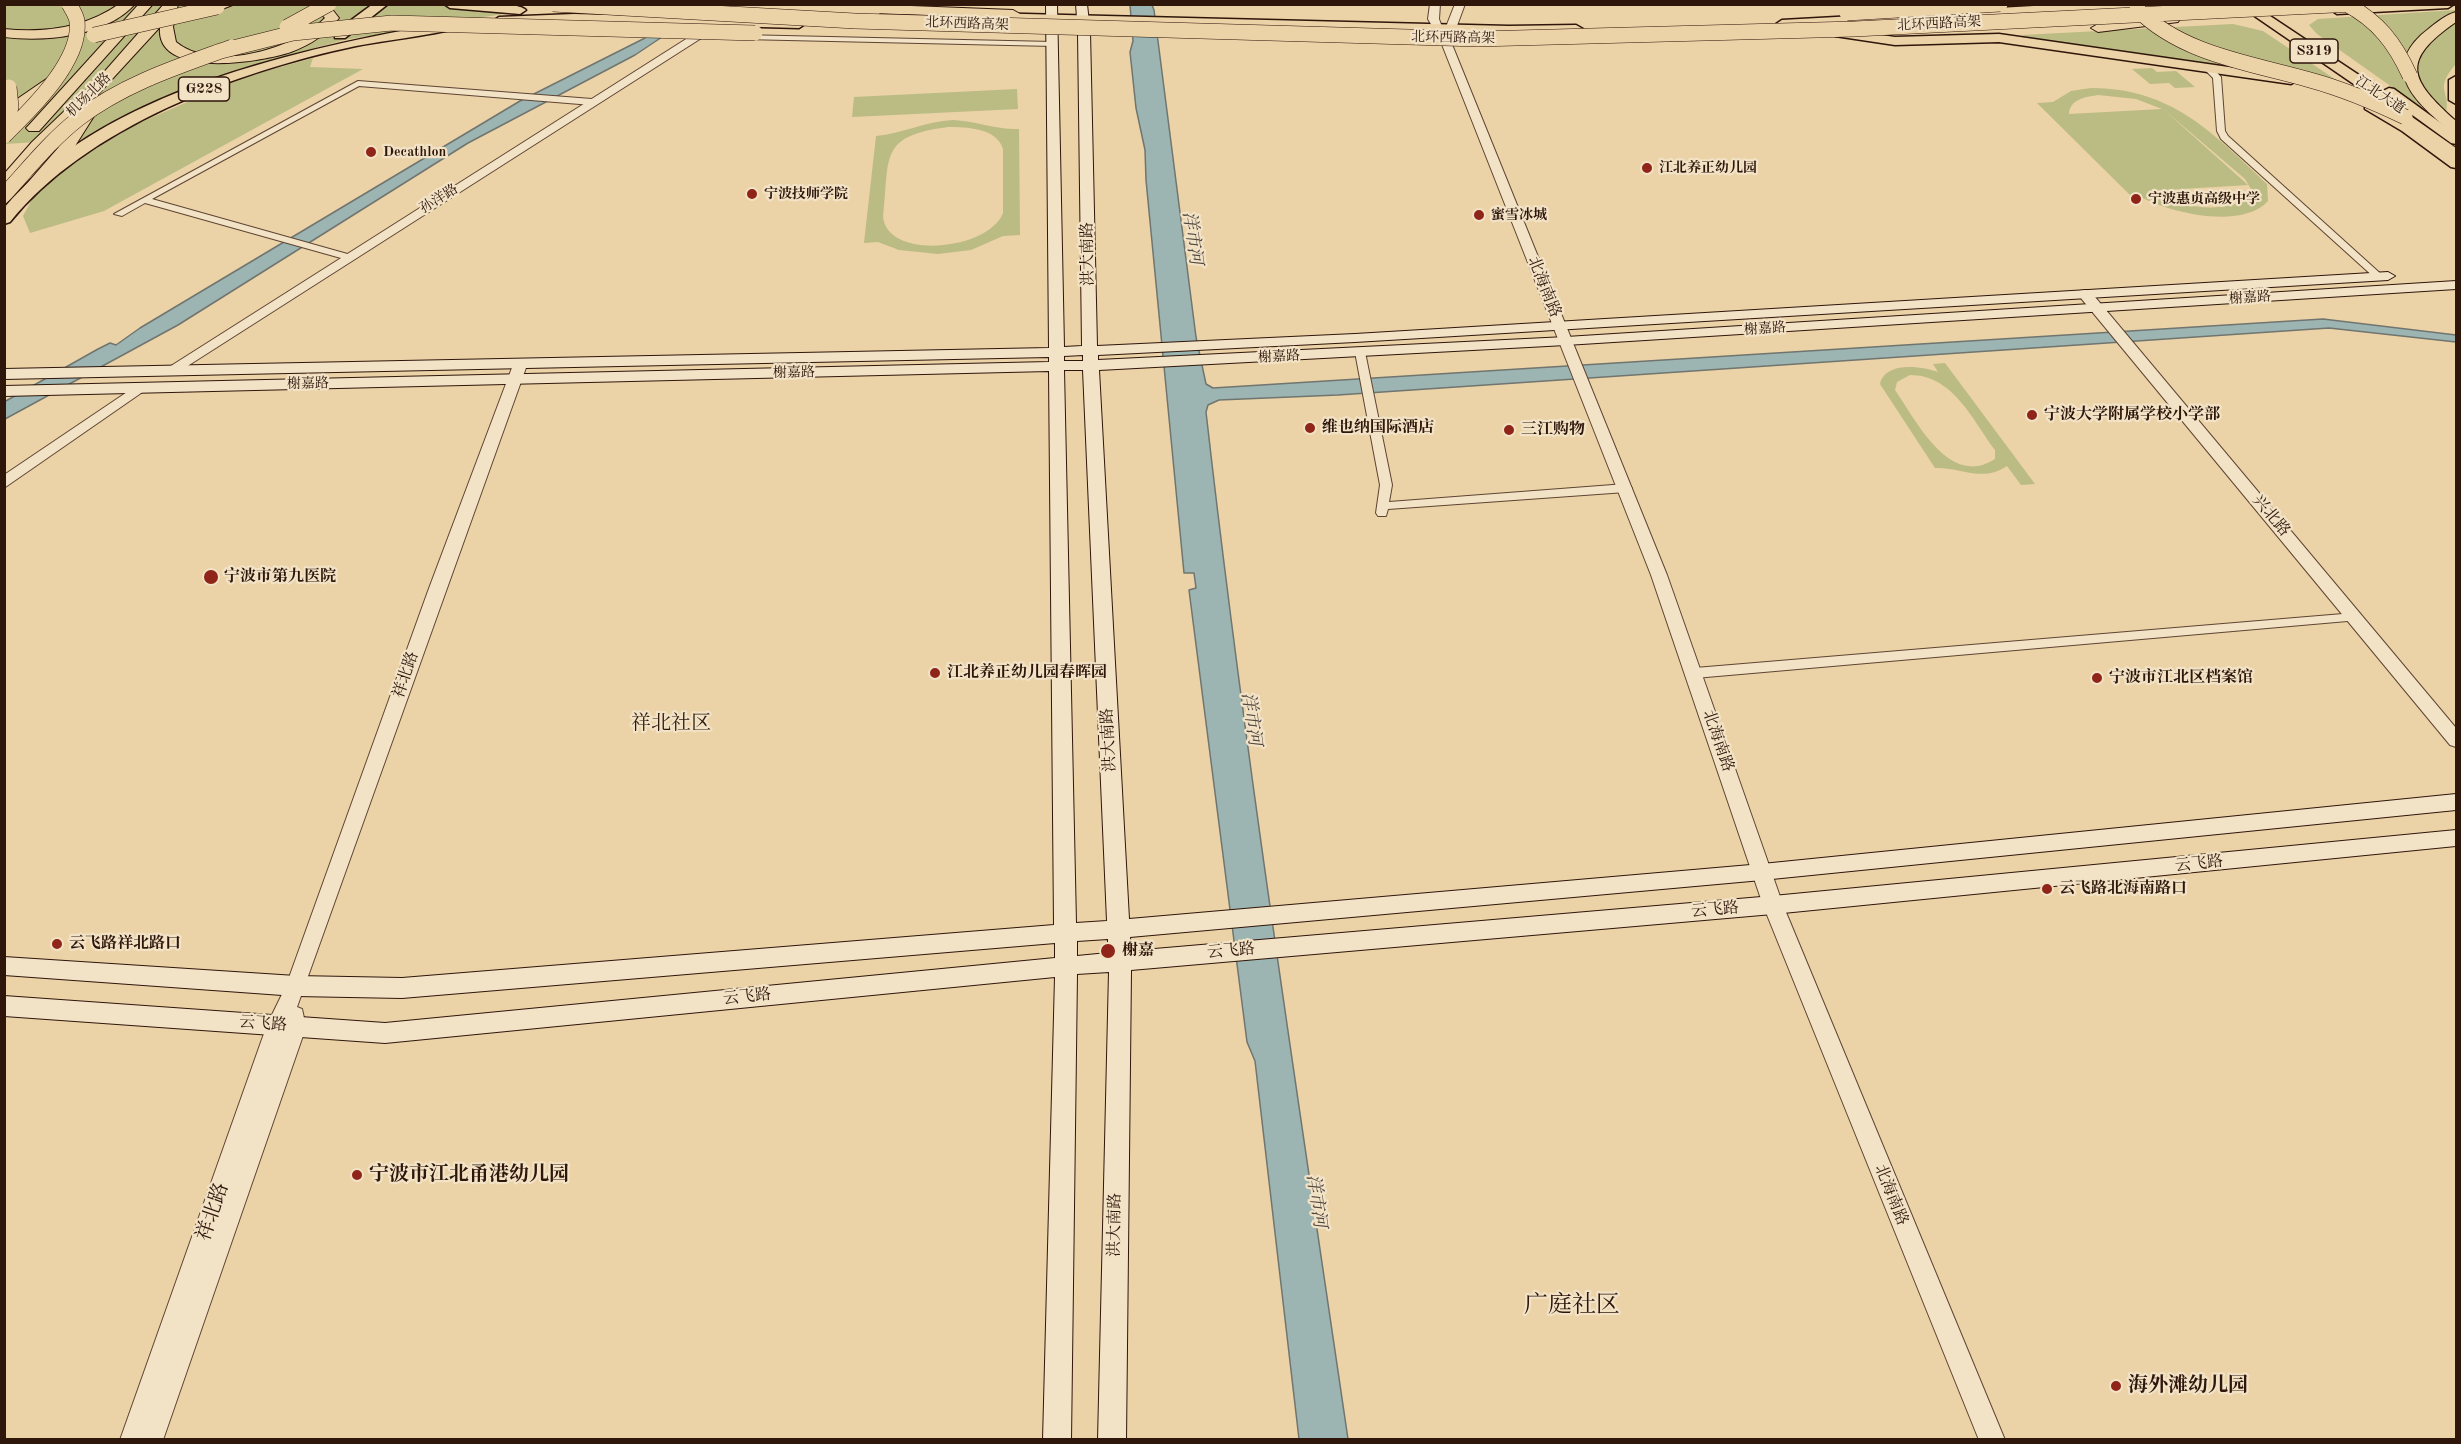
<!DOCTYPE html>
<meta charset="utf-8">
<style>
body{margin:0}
#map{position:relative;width:2461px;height:1444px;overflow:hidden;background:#ebd2a7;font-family:"Old Standard TT",serif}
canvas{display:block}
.frame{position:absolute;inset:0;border:6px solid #2f160b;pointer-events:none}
</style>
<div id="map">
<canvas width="2461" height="1444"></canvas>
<div class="frame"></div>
</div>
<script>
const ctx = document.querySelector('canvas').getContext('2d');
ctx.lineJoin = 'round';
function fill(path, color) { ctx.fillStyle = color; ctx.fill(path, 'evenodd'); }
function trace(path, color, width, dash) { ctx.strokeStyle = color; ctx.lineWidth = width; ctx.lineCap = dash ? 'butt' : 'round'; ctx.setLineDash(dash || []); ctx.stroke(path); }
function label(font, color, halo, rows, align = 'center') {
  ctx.font = font + ' "Old Standard TT","Noto Serif SC",serif'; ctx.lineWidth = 4.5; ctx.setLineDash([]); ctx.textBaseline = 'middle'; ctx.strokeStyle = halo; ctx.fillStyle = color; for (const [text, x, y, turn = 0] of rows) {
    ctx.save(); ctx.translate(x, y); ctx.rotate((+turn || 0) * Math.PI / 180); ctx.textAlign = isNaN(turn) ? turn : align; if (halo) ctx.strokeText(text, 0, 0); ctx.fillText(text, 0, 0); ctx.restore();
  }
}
const green = new Path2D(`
 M5,5H515L509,13L344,40L243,68L197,84L86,139L5,144Z
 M2456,10V64C2433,90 2451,90 2446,113L2423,109L2317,34L2309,25L2318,19Z
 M2233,24L2263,31L2354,92L2028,39L2022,35Z
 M313,58L310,67L363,69L104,211L30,233L23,216L35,194L62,171L128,128L244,77Z
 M2152,68L2157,72L2176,71L2195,87L2175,88L2169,83L2150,84L2132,69Z
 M2091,88C2171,88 2212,132 2267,184L2268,201C2242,230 2169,213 2139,196L2132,197L2037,103L2053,102L2071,91ZM2098,95L2136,99L2162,109L2069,114C2070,99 2085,97 2098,95ZM2163,109L2245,179L2251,189L2247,199C2218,215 2177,206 2149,191L2248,185Z
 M1017,89L1018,109L852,117L854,97Z
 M953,120C976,121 997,130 1019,129L1020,235L1003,236L971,250L938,254L899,250L878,242L864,243L876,136C902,134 925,121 953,120ZM948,127C967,127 997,128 1003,149V213C989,250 888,261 883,217C890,157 878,136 948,127Z
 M1945,363L2035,484L2021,485L2007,466C1982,483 1961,467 1935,468L1880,384C1885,361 1922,366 1938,372L1933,364ZM1910,375C1953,375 1972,419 1995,450V459C1949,489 1916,420 1895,390L1897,382Z`);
const water = new Path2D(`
 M705,5H719L680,25L635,55L468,143L178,325L5,419L4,402L98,349L110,343L116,345L140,328L520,101L645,38Z
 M1130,5H1152L1154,10L1196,337L1206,384L1213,388L2323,319L2456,335V342L2329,328L1338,395L1219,400L1208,405L1206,412C1245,756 1298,1098 1348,1439H1299L1255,1061L1247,1042L1189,590L1196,588L1194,573H1184L1146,180L1145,150L1136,108L1130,52L1133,41Z`);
const minor = new Path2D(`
 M740,35L1053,42L1057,44L1053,46L743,39H740Z
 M2205,66H2211L2221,77L2225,131L2228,136L2382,275V279H2376L2221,139L2217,131L2213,78L2205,70Z
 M358,81L592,99L596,102L592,105L359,86L152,199L351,255L353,257L348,260L145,203L122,216L114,214Z
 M1360,349L1365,352L1392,485L1389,502L1626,484L1632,488L1626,492L1388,509L1386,516H1378L1376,513L1380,485L1355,352Z
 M2355,613L2359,614L2361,617L2359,620L1695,678L1688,673L1695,668Z`);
const tertiary = new Path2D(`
 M1430,4H1440L1439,19L1444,32L1455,4H1465L1451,42L1667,575L1783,905L2005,1440H1979L1763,905L1651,575L1441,42L1428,19Z
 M699,19L704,22L703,37L175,374H165L163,371L694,34V22Z
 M2085,290L2090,291L2456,728V747L2450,745L2080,297V291Z
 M520,361L527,365L297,1007L302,1009L306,1027L163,1440H120L267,1025L286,986L428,591L513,365Z
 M139,384L146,388L144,391L4,488V475Z`);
const secondary = new Path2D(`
 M1046,4H1057L1064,347L1082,346L1078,32L1076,4H1087L1090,32L1097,346L1355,334L2388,272L2395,276L2388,280L1355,342L1098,355V360L1566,337L2456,281V289L1566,345L1099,370L1129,919L1762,864L2456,794V810L1762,880L1130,937L1131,951L1773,896L2456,830V846L1773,914L1131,970L1126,1440H1098L1109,972L1077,974L1071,1440H1043L1055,977L385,1043L4,1016V996L385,1023L1055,958V943L402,998L296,996L4,975V957L296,976L402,978L1054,925L1049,371L4,396V386L1049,362V357L4,379V369L1049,348ZM1083,355V361H1064V356ZM1064,370H1083L1107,921L1076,923ZM1108,939V953L1077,956V941Z`);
const primary = new Path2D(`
 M373,4H388L345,38H335V32Z
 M444,4C461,4 515,0 526,10L520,14L450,8Z
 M2070,4H2155L2149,8L1782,28L1776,24L1782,20Z
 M2237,4H2252L2383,91L2389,88L2394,89L2456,134V144L2451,143L2404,109L2393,111Z
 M2368,4H2454L2448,8L2337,14L2331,10L2337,6Z
 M778,6L874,9L880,13L874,17L773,13L772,10Z
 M985,13L1509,26L1576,25L1583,29L1576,33L1509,34L980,20V14Z
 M574,14L799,20L805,24L799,28L574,22L499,25L493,21L499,17Z
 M445,23L450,24V30C419,37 387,40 356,46C237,71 87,127 10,222L4,224V208C103,91 301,48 445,23Z
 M1840,29L1895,37L1999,34L2291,76L2298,80L2291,84L1999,42L1895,45L1835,36L1833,33Z
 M2456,76V104L2449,100V80Z
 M2370,102L2412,125L2456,157V168L2451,167L2402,131L2365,109V103Z`);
const trunk = new Path2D(`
 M119,4H135C105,37 45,42 4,37V29C45,33 85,28 119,4Z
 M139,4H153L39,131H29L26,128L29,125Z
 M164,4H178L173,27L176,42C213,73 295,49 325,18L312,4H328L339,18C327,34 310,45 291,52C262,62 155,80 160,27L92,101L101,105L70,154L38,190L32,192L24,187L58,148L82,111L44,148L10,187L4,189V174L32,142L98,79Z
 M212,4H235L217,11L212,10Z
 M724,4H860L1013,10L1020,14L1013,18L730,8Z
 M2051,4H2138L2132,8L2057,10L2052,9Z
 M2456,12V22C2400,61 2409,79 2456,121V134L2451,132C2420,105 2380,74 2421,35C2431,27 2444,15 2456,12Z
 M2173,15L2180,19L2178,22L2098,32L2091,28L2098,24Z
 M699,18L722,21L729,25L722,29L694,25V19Z
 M61,69L66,70L68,73L66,76L4,120V108Z
 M2405,112L2456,148V160L2450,158L2400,120L2397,117L2400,114Z`);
const rail = new Path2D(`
 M592,4L877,20L1475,35L1648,34L1848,26`);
const trunkBridge = new Path2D(`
 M553,4L855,21L1478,39L1854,29L2353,4
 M2346,4C2378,21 2395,43 2410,76
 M2137,9C2183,55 2251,63 2310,80C2343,89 2374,102 2405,117
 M1847,13L2000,4
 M287,27L329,4
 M94,35L217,7
 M217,52L293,33L392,23L755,33
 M4,127L11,107L9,87
 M4,136C30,110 82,61 77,21C76,15 72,9 69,4
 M4,195C28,169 50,141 78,119C123,84 179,66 232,47`);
const markers = [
 [371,152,6,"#8f2418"],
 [1647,168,6,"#8f2418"],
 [752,194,6,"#8f2418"],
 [2136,199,6,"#8f2418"],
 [1479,215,6,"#8f2418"],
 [2032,415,6,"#8f2418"],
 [1310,428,6,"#8f2418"],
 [1509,430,6,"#8f2418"],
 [211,577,8,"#8f2418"],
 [935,673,6,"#8f2418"],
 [2097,678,6,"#8f2418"],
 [2047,889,6,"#8f2418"],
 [57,944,6,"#8f2418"],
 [1108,951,8,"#8f2418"],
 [357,1175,6,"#8f2418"],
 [2116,1386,6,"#8f2418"]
];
const farStreetnames = [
 ["北环西路高架",967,24,2],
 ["北环西路高架",1939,24,-3],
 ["北环西路高架",1453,38,1],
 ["机场北路",89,95,-45],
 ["江北大道",2380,95,34],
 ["孙洋路",439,199,-32],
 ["榭嘉路",2250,298,-4],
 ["榭嘉路",1765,329,-4],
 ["榭嘉路",1279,357,-3],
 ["榭嘉路",794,373,-1],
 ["榭嘉路",308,384,-1]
];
const farPoinames = [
 ["Decathlon",383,152],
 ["江北养正幼儿园",1659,168],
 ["宁波技师学院",764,194],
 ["宁波惠贞高级中学",2148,199],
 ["蜜雪冰城",1491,215]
];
const shields = [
 [2314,51,48],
 [204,89,51]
];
const shieldNames = [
 ["S319",2314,51],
 ["G228",204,89]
];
const streetNames = [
 ["洪大南路",1088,254,-91],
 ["北海南路",1544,287,68],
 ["兴北路",2271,516,50],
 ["祥北路",406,675,-71],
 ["洪大南路",1109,740,-93],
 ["北海南路",1718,741,71],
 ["云飞路",2199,864,-6],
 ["云飞路",1715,910,-5],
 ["云飞路",1231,951,-5],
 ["云飞路",747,997,-6],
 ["云飞路",263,1024,4],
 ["北海南路",1891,1195,68],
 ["洪大南路",1115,1225,-89]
];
const poiNames = [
 ["宁波大学附属学校小学部",2044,415],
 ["维也纳国际酒店",1322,428],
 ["三江购物",1521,430],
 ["宁波市第九医院",224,577],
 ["江北养正幼儿园春晖园",947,673],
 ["宁波市江北区档案馆",2109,678],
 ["云飞路北海南路口",2059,889],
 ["云飞路祥北路口",69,944],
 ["榭嘉",1122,951]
];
const waterNames = [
 ["洋市河",1192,238,82],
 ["洋市河",1251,719,82],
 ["洋市河",1316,1201,82]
];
const quarterNames = [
 ["祥北社区",671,724]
];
const nearPoinames = [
 ["宁波市江北甬港幼儿园",369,1175],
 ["海外滩幼儿园",2128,1386]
];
const nearStreetnames = [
 ["祥北路",213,1212,-71]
];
const nearQuarternames = [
 ["广庭社区",1572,1306]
];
fill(green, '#bbbb84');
fill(water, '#9cb5b2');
trace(water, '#70756f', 1.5);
trace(minor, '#5e4532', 2);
trace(tertiary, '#5e4532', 2);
trace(secondary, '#2f160b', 2);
trace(primary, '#2f160b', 3);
trace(trunk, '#2f160b', 2);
fill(minor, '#f2e2c6');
fill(tertiary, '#f2e2c6');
fill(secondary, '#f2e2c6');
fill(primary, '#ebd2a7');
fill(trunk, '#ebd2a7');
trace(rail, '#2f160b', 3, [7, 7]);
trace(trunkBridge, '#2f160b', 16, []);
trace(trunkBridge, '#ebd2a7', 15);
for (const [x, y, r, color] of markers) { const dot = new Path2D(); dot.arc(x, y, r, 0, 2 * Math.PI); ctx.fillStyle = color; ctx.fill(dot); trace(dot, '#f2e2c6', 2); }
label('14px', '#2f160b', '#f2e2c6', farStreetnames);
label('bold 14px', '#2f160b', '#f2e2c6', farPoinames, 'left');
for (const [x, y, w] of shields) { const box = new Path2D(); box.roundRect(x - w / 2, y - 12, w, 24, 4.5); ctx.fillStyle = '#f2e2c6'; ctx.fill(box); trace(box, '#2f160b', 1.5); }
label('bold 15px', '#2f160b', null, shieldNames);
label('16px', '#2f160b', '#f2e2c6', streetNames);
label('bold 16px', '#2f160b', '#f2e2c6', poiNames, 'left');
label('italic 18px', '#50463d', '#f2e2c6', waterNames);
label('20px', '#2f160b', '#f2e2c6', quarterNames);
label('bold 20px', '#2f160b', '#f2e2c6', nearPoinames, 'left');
label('20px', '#2f160b', '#f2e2c6', nearStreetnames);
label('24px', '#2f160b', '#f2e2c6', nearQuarternames);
</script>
